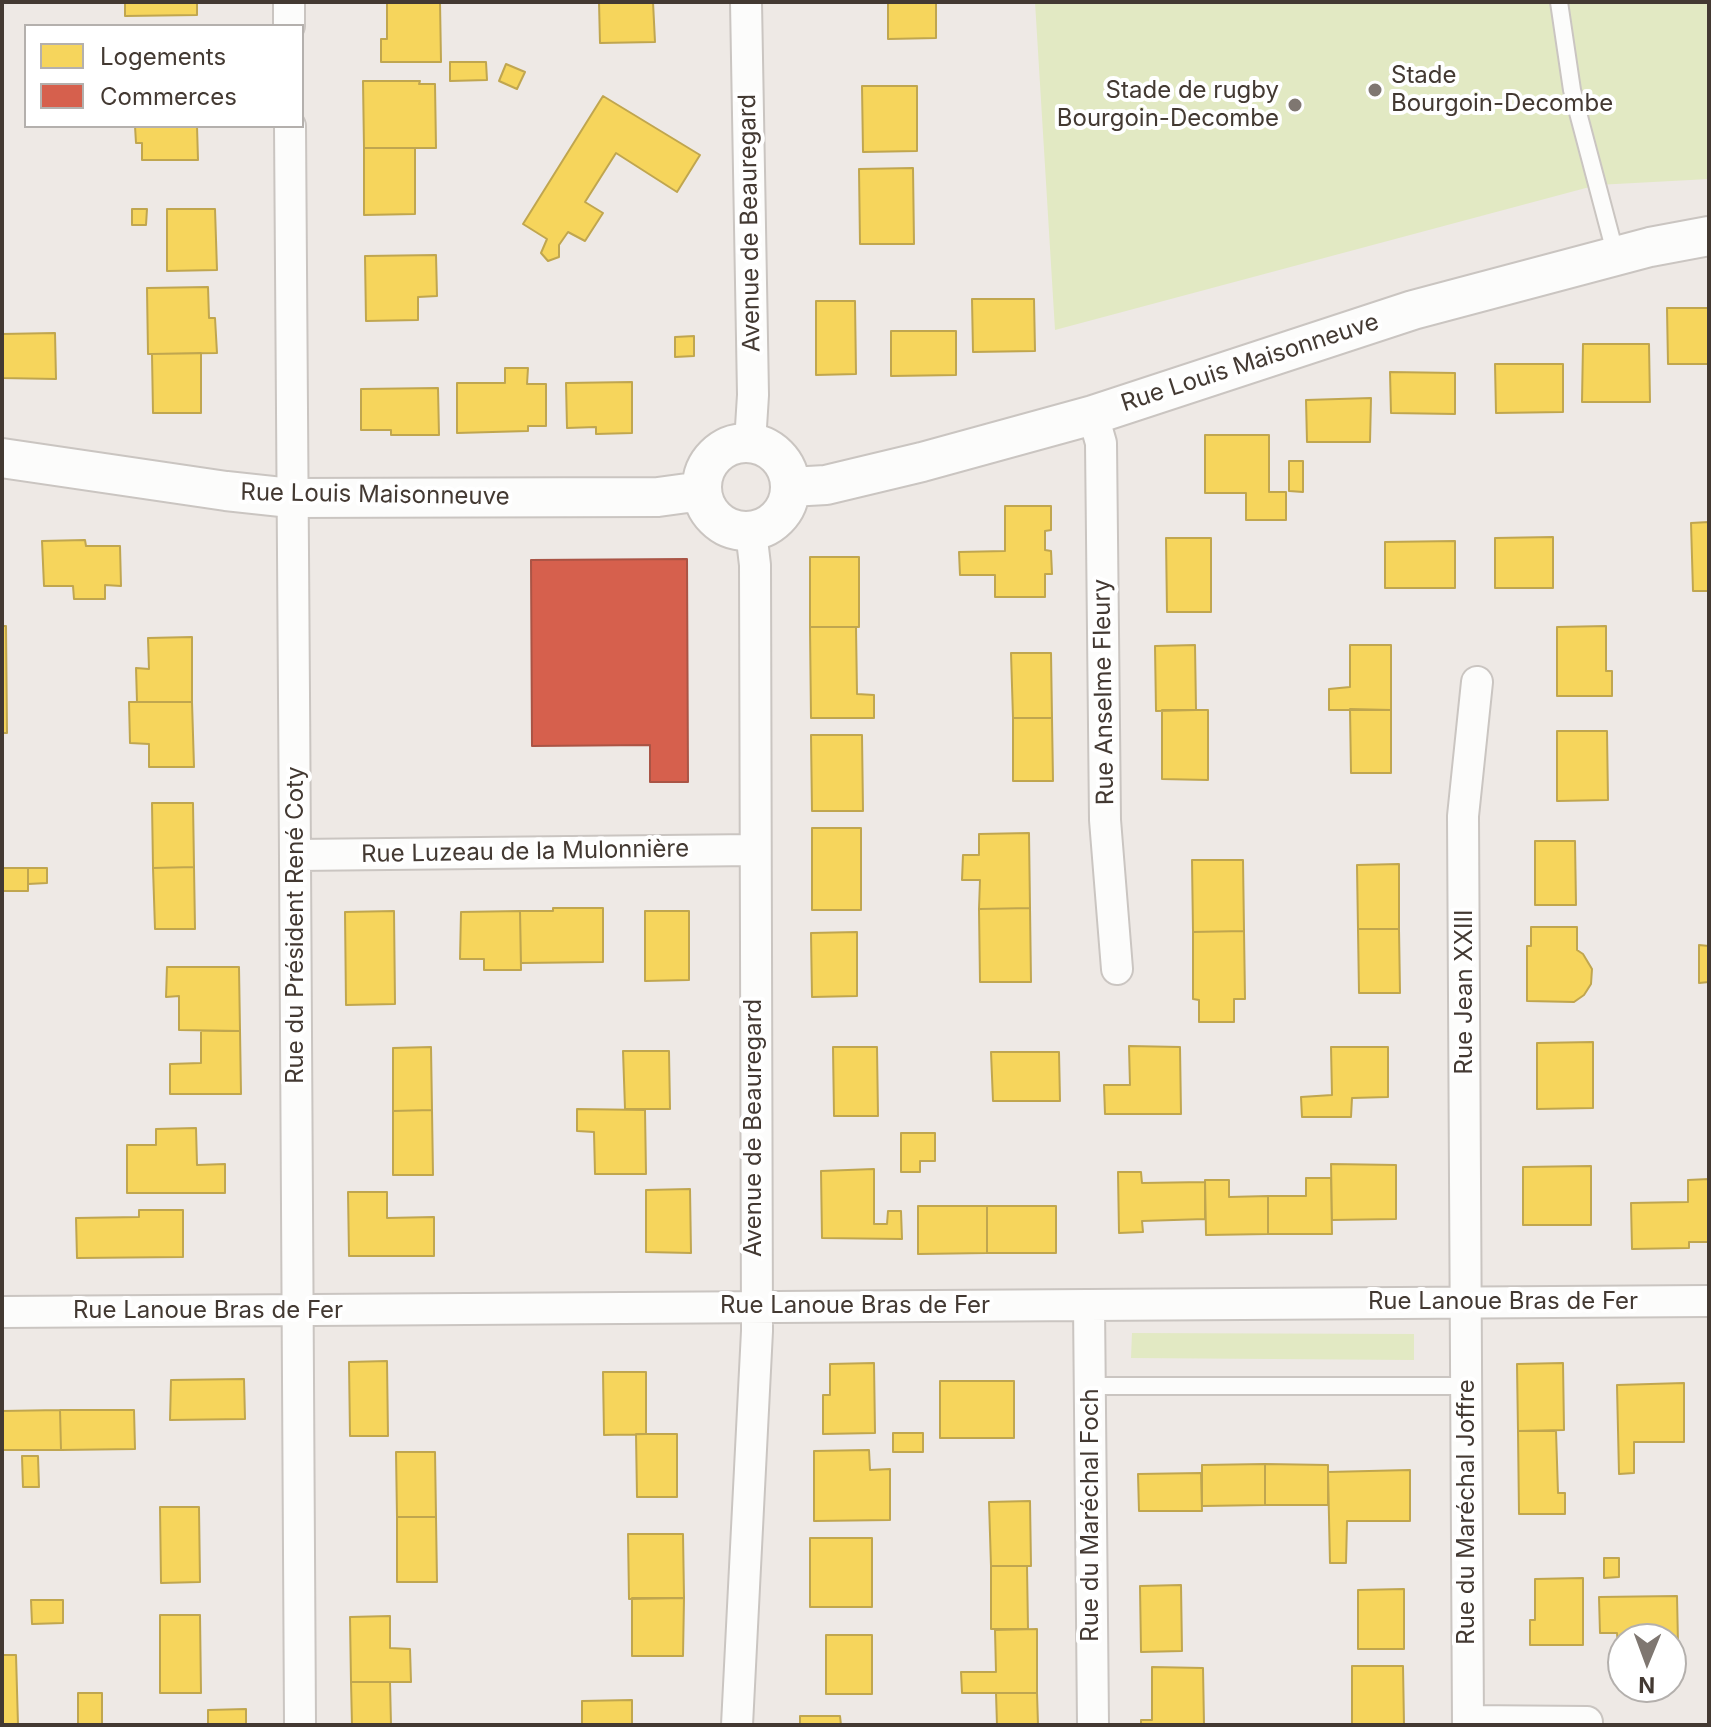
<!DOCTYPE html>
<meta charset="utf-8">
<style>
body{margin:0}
#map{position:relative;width:1711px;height:1727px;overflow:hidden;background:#eee9e5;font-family:Inter,sans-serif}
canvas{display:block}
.frame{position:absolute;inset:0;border:4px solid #433932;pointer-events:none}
.legend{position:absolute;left:24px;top:24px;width:280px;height:104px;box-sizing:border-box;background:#fff;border:2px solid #b4b0ad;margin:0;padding:10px 14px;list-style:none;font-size:24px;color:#433932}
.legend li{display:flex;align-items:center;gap:16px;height:40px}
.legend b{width:40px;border:2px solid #b4b0ad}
.north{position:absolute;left:1607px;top:1623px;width:80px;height:80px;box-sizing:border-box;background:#fff;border:2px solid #b4b0ad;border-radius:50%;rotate:181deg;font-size:22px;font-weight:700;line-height:32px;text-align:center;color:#433932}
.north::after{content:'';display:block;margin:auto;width:28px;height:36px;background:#7f7771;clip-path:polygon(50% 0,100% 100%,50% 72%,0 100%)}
</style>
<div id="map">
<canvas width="1711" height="1727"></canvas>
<div class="frame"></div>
<ul class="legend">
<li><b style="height:22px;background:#f6d55c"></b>Logements</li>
<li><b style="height:22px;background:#d6604d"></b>Commerces</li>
</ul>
<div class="north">N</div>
</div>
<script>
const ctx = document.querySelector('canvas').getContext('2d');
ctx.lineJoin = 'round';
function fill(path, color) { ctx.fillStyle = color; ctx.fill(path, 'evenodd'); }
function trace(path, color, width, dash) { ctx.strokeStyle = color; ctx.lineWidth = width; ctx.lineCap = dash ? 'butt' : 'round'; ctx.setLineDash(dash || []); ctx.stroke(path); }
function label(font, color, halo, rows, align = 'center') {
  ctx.font = font + ' Inter,sans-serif'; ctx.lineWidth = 8; ctx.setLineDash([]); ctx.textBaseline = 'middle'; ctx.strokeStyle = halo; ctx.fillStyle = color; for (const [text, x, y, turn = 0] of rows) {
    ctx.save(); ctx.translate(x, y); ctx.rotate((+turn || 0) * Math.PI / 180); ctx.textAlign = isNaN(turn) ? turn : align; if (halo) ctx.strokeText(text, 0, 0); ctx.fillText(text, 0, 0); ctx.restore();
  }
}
const green = new Path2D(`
 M1035,2H1709V179L1597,185L1055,330Z
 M1132,1333L1414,1334V1360L1131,1358Z`);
const homes = new Path2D(`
 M125,2H197V15L125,16Z
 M387,2H440L441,62H381V39H387Z
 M599,2H653L655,42L600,43Z
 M888,2H936V38L888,39Z
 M450,62H486L487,80L450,81Z
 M506,64L525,72L517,89L499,81Z
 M363,81H420L419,84H435L436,148H364Z
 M862,86H917V151L863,152Z
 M603,96L700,155L677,192L616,153L585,202L603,213L585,241L568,232L559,245V257L548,261L541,253L547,239L523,224Z
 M135,126H197L198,160H142V143H136Z
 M364,148H415V214L364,215Z
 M913,168L914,244H860L859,169Z
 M132,209H147L146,225H132Z
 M167,209H215L217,270L167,271Z
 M436,255L437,296L418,297V320L366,321L365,256Z
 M208,287L209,318H215L217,353L148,354L147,288Z
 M972,299H1034L1035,351L973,352Z
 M816,301H855L856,374L816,375Z
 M1667,308H1709V364H1668Z
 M891,331H956V375L891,376Z
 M55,333L56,379L2,378V334Z
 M694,336V356L675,357V337Z
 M1583,344H1649L1650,402H1582Z
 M201,353V413H153L152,354Z
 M1495,364H1563V412L1496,413Z
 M505,368H528L527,384H546V426H528V431L457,433V383H505Z
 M1390,372L1455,373V414L1391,413Z
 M632,382V433L596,434V427L567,428L566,383Z
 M438,388L439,435H391V430H361V389Z
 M1371,398L1370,442H1307L1306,400Z
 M1205,435H1269V492H1286V520H1246V493H1205Z
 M1289,461H1303V492L1289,491Z
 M1005,506H1051V530L1045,531V550L1051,551L1052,574H1045V597H995V575H960L959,552L1005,551Z
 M1709,522V591H1693L1691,523Z
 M1553,537V588H1495V538Z
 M1166,538H1211V612H1167Z
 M85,540L86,546H120L121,586L105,585V599H74L73,586H44L42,541Z
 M1455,541V588H1385V542Z
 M810,557H859V627H810Z
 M2,626H6L7,733H2Z
 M1606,626V671H1612V696H1557V627Z
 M810,627H856L857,694L874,695V718H811Z
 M192,637V702H137L136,668L149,669L148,638Z
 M1195,645L1196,710L1156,711L1155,646Z
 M1350,645H1391V710H1329V689L1350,687Z
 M1011,653H1051L1052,718H1013Z
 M129,702H192L194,767H149V744L130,743Z
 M1350,709L1391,710V773H1351Z
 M1162,710H1208V780L1162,779Z
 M1013,718H1052L1053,781H1013Z
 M1557,731H1607L1608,800L1557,801Z
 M811,735H862L863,811H812Z
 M152,803H193L194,867L153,868Z
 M812,828H861V910H812Z
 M1029,833L1030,908L979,909L980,880H962L963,855H979V834Z
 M1535,841H1575L1576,905H1535Z
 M1192,860H1243L1244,931L1193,932Z
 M1399,864V929H1358L1357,865Z
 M194,867L195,929H155L153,868Z
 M2,868H28V891H2Z
 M28,868H47V883L28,884Z
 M553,908H603V962L521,963L520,911H553Z
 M1030,908L1031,982H980L979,909Z
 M394,911L395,1004L346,1005L345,912Z
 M520,911L521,970H484V959H460L461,912Z
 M645,911H689V980L645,981Z
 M1531,927H1577V950L1583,954L1592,969L1591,984L1584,995L1574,1002L1527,1001V946H1531Z
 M1358,929H1399L1400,993H1359Z
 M1244,931L1245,999H1234V1022H1199V1000L1193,999V932Z
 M857,932V996L812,997L811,933Z
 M1699,945L1709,946V982L1699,983Z
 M167,967H239L240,1031L179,1030V996L166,997Z
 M201,1031H240L241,1094H170V1064L201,1063Z
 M1593,1042V1108L1537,1109V1043Z
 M1129,1046L1180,1047L1181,1114H1105L1104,1085H1130Z
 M431,1047L432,1110L393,1111V1048Z
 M833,1047H877L878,1116H834Z
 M1331,1047H1388V1097L1352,1098L1351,1117H1302L1301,1097L1332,1095Z
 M623,1051H669L670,1109H625Z
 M991,1052H1059L1060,1101H993Z
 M577,1109L645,1110L646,1174H595L594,1132L577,1131Z
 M432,1110L433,1175H393V1111Z
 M196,1128L197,1165L225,1164V1193H127V1145H156V1129Z
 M901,1133H935V1161H920V1172H901Z
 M1331,1164L1396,1165V1219L1332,1220Z
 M1591,1166V1225H1523V1167Z
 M874,1169V1224H887L888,1211H901L902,1239L822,1238L821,1171Z
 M1118,1172H1141L1142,1183L1205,1182V1219L1142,1221L1143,1232L1119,1233Z
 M1306,1178H1331L1332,1234H1268V1196H1306Z
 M1709,1179V1242H1689V1248L1632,1249L1631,1203L1688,1202V1180Z
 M1205,1180H1229V1197L1268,1196V1234L1206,1235Z
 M690,1189L691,1253L646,1252V1190Z
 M348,1192H387V1218L434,1217V1256H349Z
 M918,1206H987V1253L918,1254Z
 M987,1206H1056V1253H987Z
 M139,1210H183V1257L77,1258L76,1218L139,1217Z
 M387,1361L388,1436H350L349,1362Z
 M874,1363L875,1433L823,1434V1395H830V1364Z
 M1563,1363L1564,1430L1518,1431L1517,1364Z
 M603,1372H646V1434L604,1435Z
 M244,1379L245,1419L170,1420L171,1380Z
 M940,1381H1014V1438H940Z
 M1684,1383V1442H1634V1473L1619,1474L1617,1385Z
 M60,1410L61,1450H2V1411Z
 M60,1410H134L135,1449L61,1450Z
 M1518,1431H1556L1558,1493H1565V1514H1519Z
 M893,1433H923V1452H893Z
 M636,1434H677V1497H637Z
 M869,1450L870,1470L890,1469V1520L814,1521V1451Z
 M396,1452H435L436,1517H397Z
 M22,1456H38L39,1487H23Z
 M1265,1464L1328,1465V1505H1265Z
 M1265,1464V1505L1202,1506V1465Z
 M1410,1470V1521H1347L1346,1563H1330L1328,1472Z
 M1201,1473L1202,1511H1139L1138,1474Z
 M1030,1501L1031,1566H991L989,1502Z
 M160,1507H199L200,1582L161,1583Z
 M397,1517H436L437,1582H397Z
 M628,1534H683L684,1598L629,1599Z
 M810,1538H872V1607H810Z
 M1604,1558H1619V1577L1604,1578Z
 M991,1566H1027L1028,1629H991Z
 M1583,1578V1645H1530V1620H1535V1579Z
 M1181,1585L1182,1651L1141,1652L1140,1586Z
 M1404,1589V1649H1358V1590Z
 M1677,1596L1678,1644H1671V1639H1623V1645H1618L1617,1633H1600L1599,1597Z
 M632,1598H684L683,1656H632Z
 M31,1600H63V1623L32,1624Z
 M160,1615H200L201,1693H160Z
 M390,1616V1648L410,1649L411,1682H351L350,1617Z
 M1037,1629V1693H962L961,1672H996L995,1630Z
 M826,1635H872V1694H826Z
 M2,1655H16L18,1725H2Z
 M1352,1666H1403L1404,1725H1352Z
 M1152,1667L1203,1668L1204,1725H1141V1720H1152Z
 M351,1682H390L391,1725H352Z
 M78,1693H102V1725H78Z
 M996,1693H1037L1038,1725H997Z
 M632,1700V1725H582V1701Z
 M246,1709V1725H208V1710Z
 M800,1716H840L841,1725H800Z`);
const shops = new Path2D(`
 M687,559L688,782H650V745L532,746L531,560Z`);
const service = new Path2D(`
 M1559,2L1572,90L1616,256
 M1090,1386H1467`);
const minor = new Path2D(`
 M289,2V26
 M746,2L753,395L750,443
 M290,126C293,659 299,1192 300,1725
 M1093,415L1101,443L1105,820L1117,969
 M297,855L754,850
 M1089,1305L1093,1725
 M2,1312L1709,1301
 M1468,1721L1587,1722V1725
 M737,1725L757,1331L755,565L751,531
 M1468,1725L1463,816L1477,682`);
const tertiary = new Path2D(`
 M702 487a44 44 0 1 1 88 0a44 44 0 1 1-88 0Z
 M2,458L226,491L291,498L658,497L702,491
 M790,487L826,485L922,462L1093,415L1413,310L1650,247L1709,236`);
const markers = [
 [1375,90,8,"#7f7771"],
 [1295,105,8,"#7f7771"]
];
const poiNames = [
 ["Stade",1391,76],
 ["Bourgoin-Decombe",1391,104],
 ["Stade de rugby",1279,91,"right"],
 ["Bourgoin-Decombe",1279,119,"right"]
];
const streetNames = [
 ["Avenue de Beauregard",750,223,-91],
 ["Rue Louis Maisonneuve",1250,363,-18],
 ["Rue Louis Maisonneuve",375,495,1],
 ["Rue Anselme Fleury",1104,692,-91],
 ["Rue Luzeau de la Mulonnière",525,852,-1],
 ["Rue du Président René Coty",296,925,-90],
 ["Rue Jean XXIII",1465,992,-90],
 ["Avenue de Beauregard",754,1128,-90],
 ["Rue Lanoue Bras de Fer",1503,1302],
 ["Rue Lanoue Bras de Fer",855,1306],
 ["Rue Lanoue Bras de Fer",208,1311],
 ["Rue du Maréchal Joffre",1467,1512,-90],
 ["Rue du Maréchal Foch",1091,1515,-90]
];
fill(green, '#e2e9c3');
fill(homes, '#f6d55c');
trace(homes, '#c0a64f', 2);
fill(shops, '#d6604d');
trace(shops, '#aa5445', 2);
trace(service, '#cac5c1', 20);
trace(minor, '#cac5c1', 34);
trace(tertiary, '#cac5c1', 42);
trace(service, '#fcfcfb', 16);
trace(minor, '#fcfcfb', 30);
trace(tertiary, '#fcfcfb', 38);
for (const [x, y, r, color] of markers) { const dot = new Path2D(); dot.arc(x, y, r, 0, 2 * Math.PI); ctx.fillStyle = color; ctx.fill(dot); trace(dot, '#fff', 3); }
label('24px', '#433932', '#fff', poiNames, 'left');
label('24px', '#433932', '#fff', streetNames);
</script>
